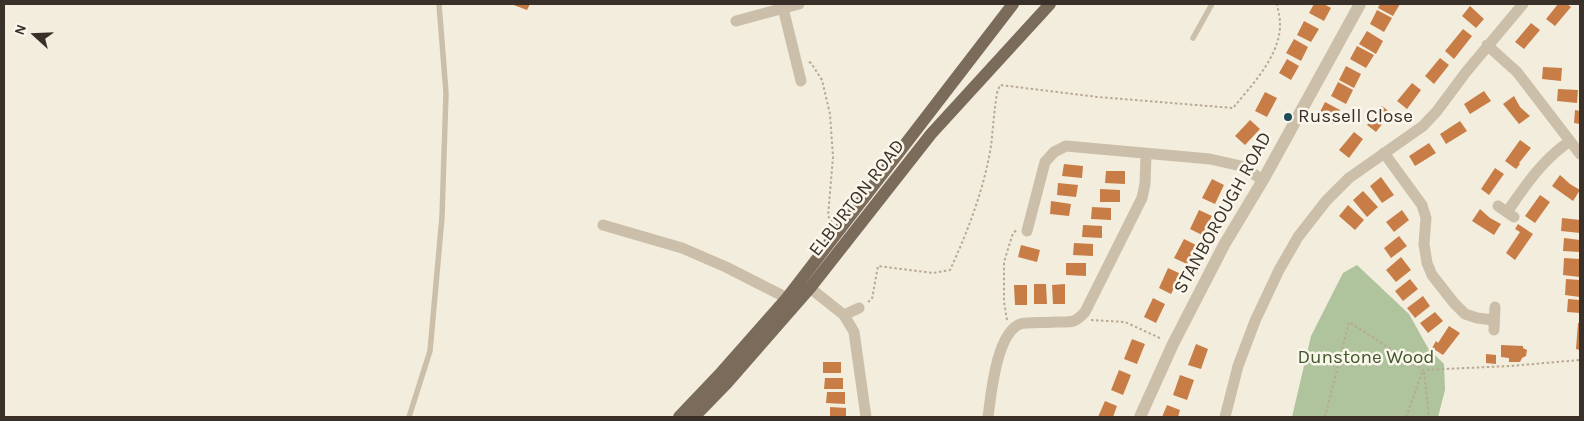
<!DOCTYPE html>
<style>
body{margin:0}
#map{position:relative;width:1584px;height:421px;overflow:hidden;background:#f3edde;font-family:Karla,sans-serif}
canvas{display:block}
.frame{position:absolute;inset:0;border:5px solid #393129;pointer-events:none}
.north{position:absolute;left:10px;top:10px;width:50px;height:50px;-webkit-text-stroke:4px #faf6eb;paint-order:stroke;rotate:290deg;font-size:14px;font-weight:700;line-height:20px;text-align:center;color:#393129}
.north::after{content:'';display:block;margin:auto;width:18px;height:22px;background:#393129;clip-path:polygon(50% 0,100% 100%,50% 72%,0 100%)}
</style>
<div id="map">
<canvas width="1584" height="421"></canvas>
<div class="frame"></div>
<div class="north">N</div>
</div>
<script>
const ctx = document.querySelector('canvas').getContext('2d');
ctx.lineJoin = 'round';
function fill(path, color) { ctx.fillStyle = color; ctx.fill(path, 'evenodd'); }
function trace(path, color, width, dash) { ctx.strokeStyle = color; ctx.lineWidth = width; ctx.lineCap = dash ? 'butt' : 'round'; ctx.setLineDash(dash || []); ctx.stroke(path); }
function label(font, color, halo, rows, align = 'center') {
  ctx.font = font + ' Karla,sans-serif'; ctx.lineWidth = 5; ctx.setLineDash([]); ctx.textBaseline = 'middle'; ctx.strokeStyle = halo; ctx.fillStyle = color; for (const [text, x, y, turn = 0] of rows) {
    ctx.save(); ctx.translate(x, y); ctx.rotate((+turn || 0) * Math.PI / 180); ctx.textAlign = isNaN(turn) ? turn : align; if (halo) ctx.strokeText(text, 0, 0); ctx.fillText(text, 0, 0); ctx.restore();
  }
}
const green = new Path2D(`
 M1357,265L1409,314L1428,348L1444,364L1445,390L1438,417H1292L1311,336L1343,273Z`);
const building = new Path2D(`
 M511,4H530L527,10Z
 M1314,4H1324L1331,8L1324,21L1309,13Z
 M1380,4H1400L1393,16L1378,8Z
 M1558,4H1567L1571,7L1555,26L1546,19Z
 M1470,6L1484,19L1476,28L1462,16Z
 M1377,10L1392,18L1384,32L1370,24Z
 M1304,21L1319,29L1311,42L1297,35Z
 M1531,23L1540,30L1524,49L1515,42Z
 M1463,29L1472,36L1454,59L1445,51Z
 M1367,31L1383,41L1376,54L1359,44Z
 M1294,39L1308,47L1301,61L1286,53Z
 M1357,46L1374,55L1366,68L1350,59Z
 M1440,58L1449,65L1434,84L1425,76Z
 M1287,59L1299,66L1291,80L1279,73Z
 M1346,66L1361,74L1354,88L1339,80Z
 M1543,67L1562,68L1561,81L1542,79Z
 M1338,82L1353,90L1346,104L1331,96Z
 M1412,83L1421,90L1407,109L1397,101Z
 M1558,89L1578,90L1577,103L1557,101Z
 M1484,91L1491,101L1470,114L1464,104Z
 M1265,92L1277,98L1267,117L1255,111Z
 M1514,96L1520,107L1530,116L1519,124L1503,104Z
 M1325,102L1340,110L1333,124L1318,116Z
 M1382,106L1391,113L1376,132L1367,125Z
 M1575,110L1580,111V124L1574,123Z
 M1250,120L1260,129L1245,145L1235,136Z
 M1460,121L1467,131L1446,144L1440,134Z
 M1354,132L1363,139L1349,158L1339,150Z
 M1520,140L1531,148L1519,163L1520,164L1516,169L1505,161Z
 M1429,143L1436,153L1415,166L1409,156Z
 M1064,164L1083,166L1082,178L1062,176Z
 M1495,168L1504,174L1489,195L1481,189Z
 M1106,171H1125V184L1105,183Z
 M1560,175L1570,184L1580,190L1573,201L1552,186Z
 M1381,177L1394,195L1382,203L1370,186Z
 M1212,179L1224,185L1215,204L1202,198Z
 M1058,183L1078,185L1076,197L1057,195Z
 M1100,189L1120,190V202H1100Z
 M1363,191L1378,207L1367,217L1353,200Z
 M1540,195L1550,202L1535,223L1525,216Z
 M1051,201L1071,204L1069,216L1050,214Z
 M1348,205L1364,220L1355,230L1339,216Z
 M1092,207L1111,208V220L1091,219Z
 M1480,209L1490,218L1501,224L1494,235L1472,221Z
 M1199,210L1212,216L1202,235L1190,229Z
 M1402,210L1409,220L1394,232L1386,222Z
 M1562,218L1580,220V233L1561,231Z
 M1518,224L1533,234L1515,260L1506,253L1520,232L1515,229Z
 M1083,225L1102,226V238L1082,237Z
 M1399,236L1407,246L1391,258L1384,248Z
 M1564,238L1580,240V252L1563,251Z
 M1184,239L1196,245L1187,264L1174,258Z
 M1074,243L1093,244V256L1073,255Z
 M1021,245L1040,250L1037,262L1018,257Z
 M1401,257L1411,270L1396,282L1386,270Z
 M1564,258L1580,259V277L1563,275Z
 M1066,263H1086V276L1066,275Z
 M1168,268L1181,274L1171,294L1159,288Z
 M1410,279L1418,289L1403,301L1395,291Z
 M1566,279L1580,280V297L1565,295Z
 M1034,284H1046L1047,304H1034Z
 M1065,284V304H1053L1052,285Z
 M1014,285H1027V305H1015Z
 M1423,296L1430,306L1415,318L1407,308Z
 M1153,298L1165,304L1156,323L1144,317Z
 M1568,299L1580,300V313L1567,312Z
 M1435,312L1443,321L1428,333L1420,323Z
 M1578,323H1580V350L1576,349Z
 M1449,326L1460,333L1443,355L1432,348L1436,341L1438,343Z
 M1132,339L1145,344L1137,364L1124,359Z
 M1196,344L1208,349L1201,369L1188,365Z
 M1501,345L1523,346V348L1527,350L1526,356L1522,358L1520,362H1509V358L1501,357Z
 M1486,354L1496,355V364L1486,363Z
 M823,362H841V373H823Z
 M1119,370L1131,375L1123,395L1111,390Z
 M1180,375L1194,380L1187,400L1173,395Z
 M825,378H843V389H824Z
 M827,392H845V404L826,403Z
 M1105,401L1117,406L1113,417H1098Z
 M1167,405L1180,410L1178,417H1162Z
 M830,407L846,408V417H830Z`);
const path = new Path2D(`
 M809,62L811,63L822,80L830,114L833,157L828,216L832,222
 M868,302L872,299L878,266L933,273L950,270C968,231 984,189 991,146C993,129 994,111 997,93L1000,85L1098,97L1233,108C1252,85 1281,55 1280,23C1280,17 1278,10 1277,4
 M1007,320L1004,302V262L1013,233L1017,230
 M1091,320L1125,322L1162,339
 M1424,372L1429,417
 M1325,417L1349,322L1423,370L1510,366L1580,360
 M1406,417L1423,370`);
const service = new Path2D(`
 M1193,38L1212,4
 M409,417L430,351L442,217L446,93L439,4`);
const minor = new Path2D(`
 M783,8L801,81
 M736,21L799,4
 M1487,45L1517,72L1580,154
 M1384,153L1422,205L1426,218L1424,244L1427,263L1432,275L1454,303L1465,314L1477,318L1494,320
 M1498,206L1514,217
 M1507,212C1526,185 1542,160 1570,141
 M603,225L682,248L726,267L787,298
 M1027,231L1045,162L1054,152L1066,146L1210,159L1241,166L1263,180
 M810,288L844,315L854,332L866,417
 M844,315L859,308
 M1494,330L1495,307
 M988,417C991,395 996,334 1020,324C1027,322 1046,323 1055,322C1071,322 1074,324 1085,312L1142,198L1145,184L1146,154
 M1225,417L1238,366L1255,321L1279,270L1298,237L1326,201L1349,178L1423,126L1437,111L1466,72L1523,4`);
const tertiary = new Path2D(`
 M1140,417L1173,344L1224,245L1263,180L1360,4`);
const primary = new Path2D(`
 M679,417L719,375L787,298L1013,4
 M694,417L727,383L810,288L931,134L1050,4`);
const markers = [
 [1288,117,5,"#1e4c5b"]
];
const poiNames = [
 ["Russell Close",1298,117]
];
const streetNames = [
 ["ELBURTON ROAD",857,198,-52],
 ["STANBOROUGH ROAD",1223,213,-61]
];
const parkNames = [
 ["Dunstone Wood",1366,358]
];
fill(green, '#afc39d');
fill(building, '#c87d47');
trace(path, '#b8a993', 2, [2.5, 2.5]);
trace(service, '#ccbfa9', 5.5);
trace(minor, '#ccbfa9', 11);
trace(tertiary, '#ccbfa9', 12);
trace(primary, '#7b6b5a', 12);
for (const [x, y, r, color] of markers) { const dot = new Path2D(); dot.arc(x, y, r, 0, 2 * Math.PI); ctx.fillStyle = color; ctx.fill(dot); trace(dot, '#faf6eb', 2); }
label('19px', '#393129', '#faf6eb', poiNames, 'left');
label('19px', '#393129', '#faf6eb', streetNames);
label('19px', '#40582c', '#faf6eb', parkNames);
</script>
